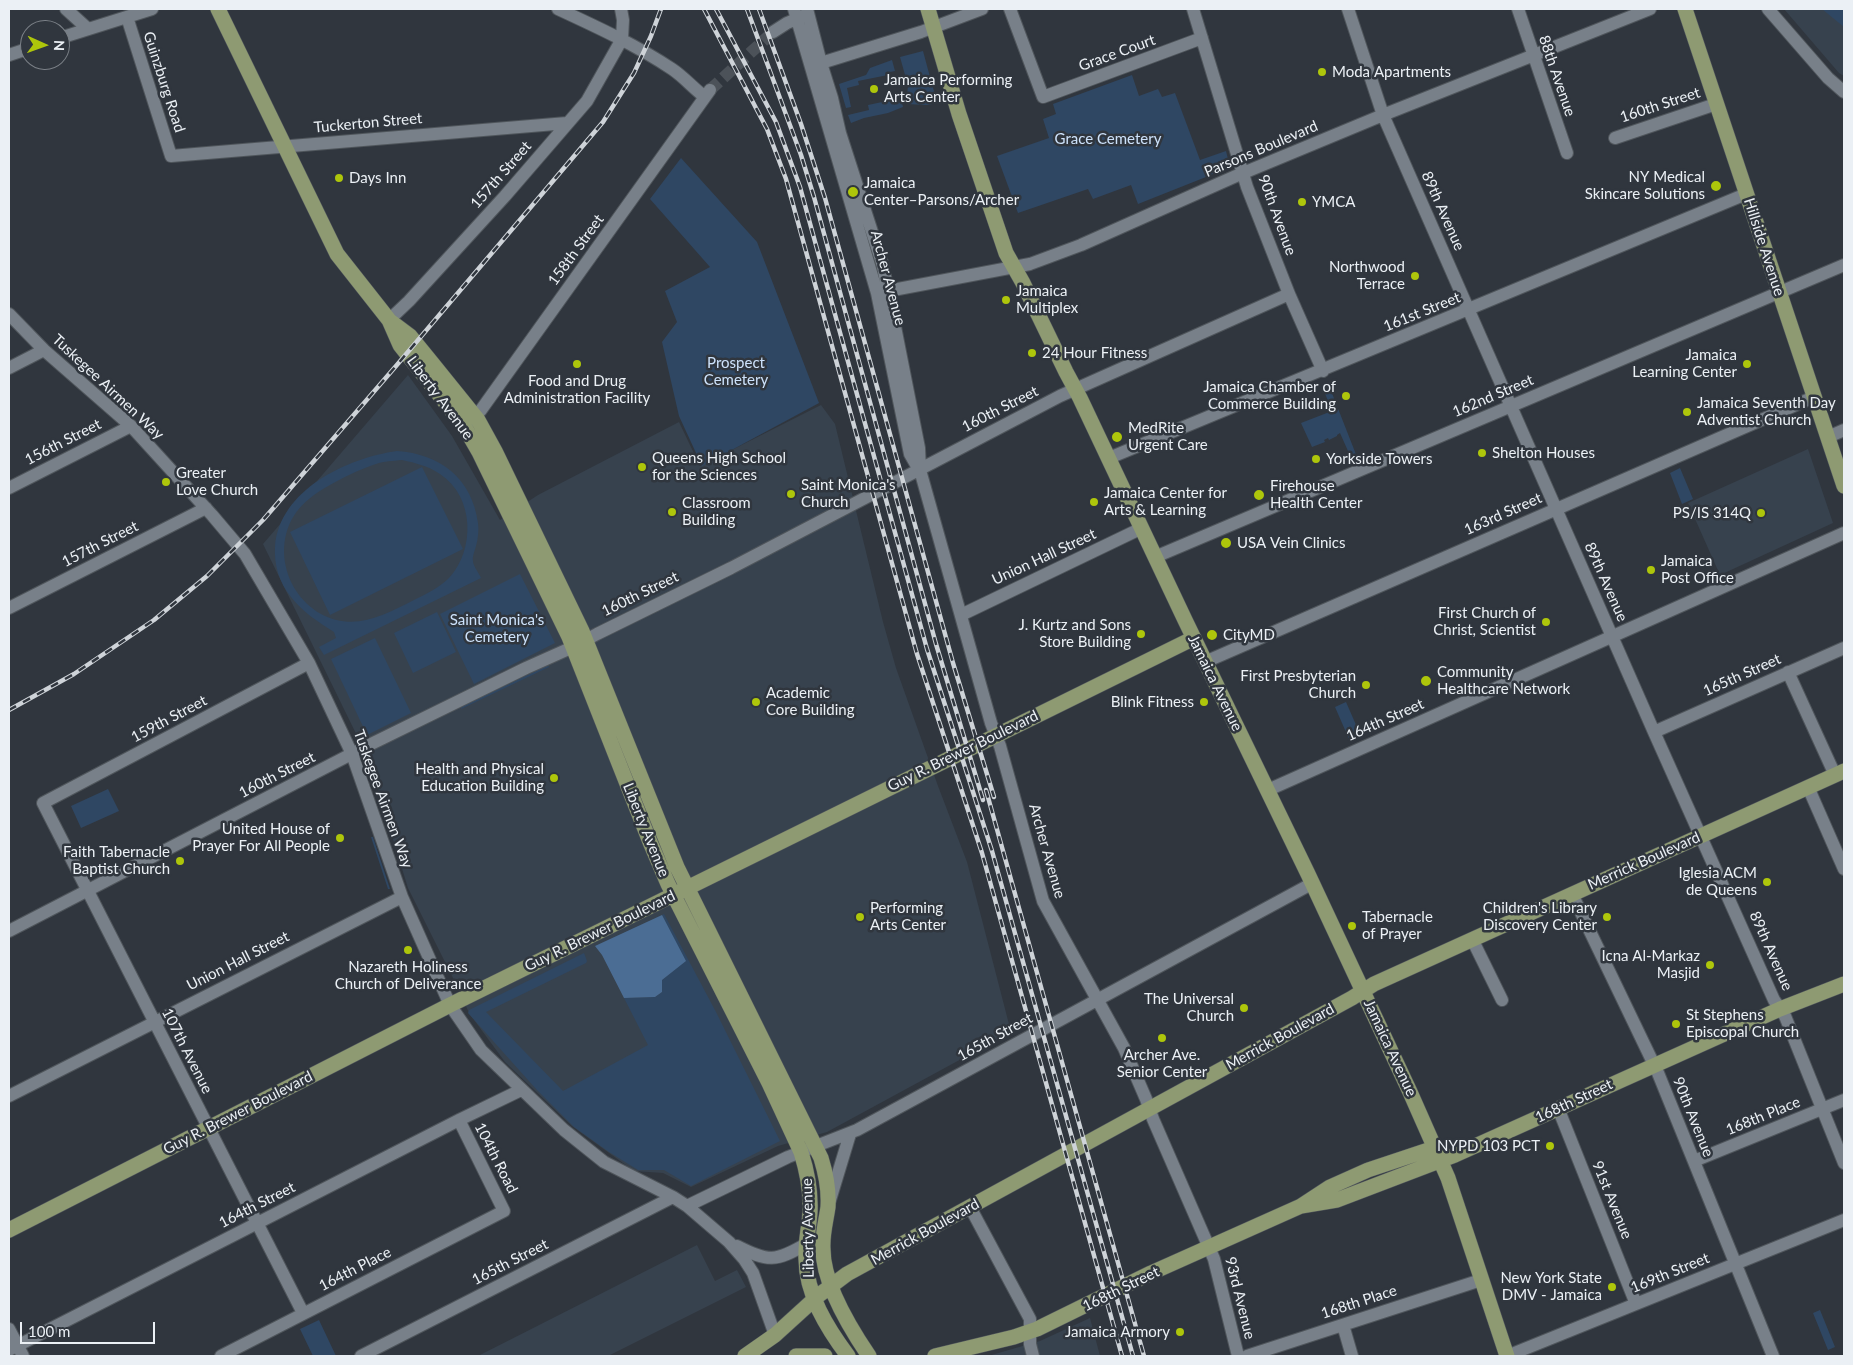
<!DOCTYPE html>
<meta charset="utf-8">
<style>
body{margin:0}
#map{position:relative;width:1853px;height:1365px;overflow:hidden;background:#30363e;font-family:Lato,sans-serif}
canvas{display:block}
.frame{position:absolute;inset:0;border:10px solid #ebf0f5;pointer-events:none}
.north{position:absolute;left:20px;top:20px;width:50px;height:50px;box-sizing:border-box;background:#30363e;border:1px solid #7b8087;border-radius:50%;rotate:92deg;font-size:14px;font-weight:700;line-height:20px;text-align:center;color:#ebf0f5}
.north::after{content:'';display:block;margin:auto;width:18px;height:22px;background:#aec60b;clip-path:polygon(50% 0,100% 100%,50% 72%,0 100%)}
.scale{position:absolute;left:20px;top:1322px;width:135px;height:22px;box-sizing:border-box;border:2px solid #ebf0f5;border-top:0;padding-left:6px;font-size:15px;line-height:18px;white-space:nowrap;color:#ebf0f5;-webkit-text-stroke:4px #30363e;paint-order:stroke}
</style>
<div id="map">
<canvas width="1853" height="1365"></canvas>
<div class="frame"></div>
<div class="north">N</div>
<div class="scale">100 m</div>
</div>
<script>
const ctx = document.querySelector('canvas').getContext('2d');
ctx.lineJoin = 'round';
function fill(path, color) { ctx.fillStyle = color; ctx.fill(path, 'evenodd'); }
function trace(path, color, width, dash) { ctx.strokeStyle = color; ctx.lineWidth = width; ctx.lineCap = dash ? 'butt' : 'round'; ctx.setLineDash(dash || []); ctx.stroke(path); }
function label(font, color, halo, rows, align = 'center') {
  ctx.font = font + ' Lato,sans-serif'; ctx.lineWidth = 5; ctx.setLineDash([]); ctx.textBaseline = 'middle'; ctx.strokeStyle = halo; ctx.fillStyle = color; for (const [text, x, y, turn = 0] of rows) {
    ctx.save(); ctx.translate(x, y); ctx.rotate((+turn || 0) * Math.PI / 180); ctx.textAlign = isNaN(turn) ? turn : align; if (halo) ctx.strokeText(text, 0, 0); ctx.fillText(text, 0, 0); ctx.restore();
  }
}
const built = new Path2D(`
 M1784,9H1844V76L1839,73Z
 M408,375L452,436L500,520L538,495L679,422L700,466L821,405L835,424L883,622L896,668L938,786L967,862L1011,1032L827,1132L778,1146L691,1187L663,1173L634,1171L572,1126L505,1062L469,1013L458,988L408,888L368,758L263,544Z
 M1808,449L1833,523L1720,575L1688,503Z
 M697,1245L715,1281L737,1270L746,1287L608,1356H478Z
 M1090,1318L1100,1356H988L1040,1341Z`);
const green = new Path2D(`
 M1822,9H1844V27Z
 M923,51L930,77L907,82L900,57Z
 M892,60L895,71L890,72L888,75L858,81L859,85L847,88L851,107L846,108L839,84L866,75L870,68Z
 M1132,75L1139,96L1158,89L1162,97L1175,93L1200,160L1226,151L1229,163L1211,175L1138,204L1131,185L1093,199L1088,189L1018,213L997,156L1049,138L1043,119L1056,114L1053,104Z
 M931,82L938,103L927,105L906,104L908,86Z
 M901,98L903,107L888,113L864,118L851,123L848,115L869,110L868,105Z
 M681,158L757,242L819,403L702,466L679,416L662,342L677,322L665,291L710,267L650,199Z
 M1328,383L1357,457L1352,460L1340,433L1337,435V436L1329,440L1328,438L1324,440L1325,442L1312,447L1301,423L1332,411L1322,386Z
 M397,451C440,454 472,478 478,523C479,530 478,539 476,546C475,550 472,557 473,561C473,566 479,573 481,578L324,655L319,647L336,638L334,632C317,621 304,613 291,597C279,582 274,565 275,547C279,490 347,458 397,451ZM402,460C416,463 428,466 440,474C475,497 475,550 449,578C439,588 426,594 414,600C384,615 355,632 321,614C279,590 270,530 309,499C323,487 357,470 376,464C384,461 393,461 402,460Z
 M422,467L463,549L330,615L290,532Z
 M1680,468L1693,499L1682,504L1670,473Z
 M520,574L555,643L474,684L440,614Z
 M437,612L456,652L413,673L394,633Z
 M375,638L411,713L367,735L331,659Z
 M548,665L549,667L461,709L462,706Z
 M1346,702L1360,734L1349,739L1335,707Z
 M108,789L119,811L81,828L71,806Z
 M371,837H373L390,889H388Z
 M664,914L716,1012L780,1141L691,1186L664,1170H638L609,1152L574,1127L537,1090L468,1013L469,1010L584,953L587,961L586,963L486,1012L563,1091L648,1045L624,998L655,997L662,992V980L685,961L662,915Z
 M1820,1310L1835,1347L1828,1350L1813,1313Z
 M319,1320L336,1356H313L300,1329Z`);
const forest = new Path2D(`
 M662,915L686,961L662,980V992L655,997L624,998L602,955L595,946Z`);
const minorTunnel = new Path2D(`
 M710,90L773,32`);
const minor = new Path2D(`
 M66,9L88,29
 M558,9C597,27 636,45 672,69C684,77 693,88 705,97
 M794,9L877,293L910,454L918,468
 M807,9L821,63L832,98L840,133L883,266L919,448L920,470L991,723L1000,746L1043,901L1124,1048L1146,1099L1153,1119L1214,1259L1238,1356
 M1010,9L1043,97L1202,38
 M1193,9L1247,187L1289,294L1323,371
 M1348,9L1383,115L1654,732L1774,1000L1785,1016L1844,1163
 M1518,9L1567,153
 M1768,9L1828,78L1844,92
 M127,17L171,156L567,123
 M773,32L787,23L804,16
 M60,38L152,9
 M9,55L30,48
 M821,63L921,32L982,9
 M1615,138L1716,104
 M877,293L1030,264L1081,245L1236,176L1383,115L1650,9
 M9,314L44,350L131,426L212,515L245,554L309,663L352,754L402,897L450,1005L481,1050L564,1130L604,1162L673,1197L687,1206L729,1242L744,1259L753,1273L775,1335
 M389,320L409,301L505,196L587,101L622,39L623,20L621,9
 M9,368L44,350
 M469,422L481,410L710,90
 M1828,437L1844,430
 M1109,458L1746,194
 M9,488L131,426
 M1155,557L1844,265
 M9,608L206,508
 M961,615L1142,528
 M1205,662L1814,397
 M1788,672L1835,775
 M1654,732L1844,648
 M1808,787L1844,869
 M1268,790L1844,533
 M1572,894L1658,1073L1773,1356
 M9,931L365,747L526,668L573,647L597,634L731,568L1060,396L1289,294
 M1472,939L1502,1000
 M9,1096L402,897
 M1558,1108L1636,1304
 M1694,1161L1844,1100
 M830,1200L850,1134
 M687,1206L788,1157L857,1130L1313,883
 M970,1207L1030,1319V1344L1033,1356
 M737,1246C768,1262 776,1262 806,1244
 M303,1313L43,803L309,663
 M1343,1325L1352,1356
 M9,1329L23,1356
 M9,1350L459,1120L521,1090
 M221,1356L504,1211L459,1120
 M361,1356L673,1197
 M1247,1356L1481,1280
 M1507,1356L1844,1220`);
const major = new Path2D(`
 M218,9L337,254L389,320L400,345L464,426L479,452L569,637L650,842L668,884L769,1083L801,1152C807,1171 811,1192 810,1212C809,1228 805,1243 806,1259C806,1294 827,1328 848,1356
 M928,9L959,114L1006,253L1023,283L1066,372L1080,398L1185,620L1308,874L1410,1092L1448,1178L1507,1356
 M1685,9L1844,486
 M390,321L410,336L432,363L478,420L495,451L582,631L677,867L821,1158C826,1174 829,1191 828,1207C826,1221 822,1235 823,1249C823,1284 850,1328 869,1356
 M1301,1206L1337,1200L1455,1155L1780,1009L1844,984
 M9,1230L450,1005L1194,638
 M745,1356L775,1335L819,1295L847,1274L1352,998L1374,984L1844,771
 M796,1356H825
 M935,1356L1014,1337L1037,1329L1151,1273L1301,1206L1330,1187L1368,1170L1434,1148`);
const rail = new Path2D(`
 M704,9L767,129L786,179L917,654L982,853L1122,1356
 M716,9L776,122L800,187L927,649L992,851L1133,1356
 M747,9L801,155L814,197L936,644L983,800
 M759,9L801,124L825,198L953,663L994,797
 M9,710L74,674L154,620L207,576L263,520L396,366L603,122L634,73L651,36L661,9
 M986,790L1144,1356`);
const markers = [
 [1322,72,5,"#aec60b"],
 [874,89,5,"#aec60b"],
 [339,178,5,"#aec60b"],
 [1716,186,6,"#aec60b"],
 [853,192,6,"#aec60b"],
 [1302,202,5,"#aec60b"],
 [1415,276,5,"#aec60b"],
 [1006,300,5,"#aec60b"],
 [1032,353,5,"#aec60b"],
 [577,364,5,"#aec60b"],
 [1747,364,5,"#aec60b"],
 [1346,396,5,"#aec60b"],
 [1687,412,5,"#aec60b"],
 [1117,437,6,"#aec60b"],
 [1482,453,5,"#aec60b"],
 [1316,459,5,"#aec60b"],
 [642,467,5,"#aec60b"],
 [166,482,5,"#aec60b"],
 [791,494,5,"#aec60b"],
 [1259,495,6,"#aec60b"],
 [1094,502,5,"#aec60b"],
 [672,512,5,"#aec60b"],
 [1761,513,5,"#aec60b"],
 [1226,543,6,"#aec60b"],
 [1651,570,5,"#aec60b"],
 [1546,622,5,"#aec60b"],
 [1141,634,5,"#aec60b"],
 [1212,635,6,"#aec60b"],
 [1426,681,6,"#aec60b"],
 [1366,685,5,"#aec60b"],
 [756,702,5,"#aec60b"],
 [1204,702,5,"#aec60b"],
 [554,778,5,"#aec60b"],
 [340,838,5,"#aec60b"],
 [180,861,5,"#aec60b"],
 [1767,882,5,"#aec60b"],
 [860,917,5,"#aec60b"],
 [1607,917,5,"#aec60b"],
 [1352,926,5,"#aec60b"],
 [408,950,5,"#aec60b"],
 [1710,965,5,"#aec60b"],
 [1244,1008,5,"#aec60b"],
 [1676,1024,5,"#aec60b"],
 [1162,1038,5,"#aec60b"],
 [1550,1146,5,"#aec60b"],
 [1612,1287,5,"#aec60b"],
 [1180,1332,5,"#aec60b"]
];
const streetNames = [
 ["Grace Court",1117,53,-20],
 ["88th Avenue",1557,76,71],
 ["Guinzburg Road",164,82,72],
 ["160th Street",1660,105,-18],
 ["Tuckerton Street",368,123,-5],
 ["Parsons Boulevard",1261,149,-23],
 ["157th Street",501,175,-49],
 ["89th Avenue",1443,211,66],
 ["90th Avenue",1277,215,70],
 ["Hillside Avenue",1764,247,72],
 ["158th Street",576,250,-54],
 ["Archer Avenue",888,278,75],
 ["161st Street",1422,312,-22],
 ["Tuskegee Airmen Way",108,387,43],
 ["162nd Street",1493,396,-23],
 ["Liberty Avenue",440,398,53],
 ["160th Street",1000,409,-27],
 ["156th Street",63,442,-27],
 ["163rd Street",1503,514,-24],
 ["157th Street",100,544,-27],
 ["Union Hall Street",1044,557,-25],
 ["89th Avenue",1606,582,66],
 ["160th Street",640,594,-26],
 ["165th Street",1742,675,-24],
 ["Jamaica Avenue",1215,683,64],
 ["159th Street",169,719,-28],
 ["164th Street",1385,720,-24],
 ["Guy R. Brewer Boulevard",963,751,-26],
 ["160th Street",277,775,-27],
 ["Tuskegee Airmen Way",383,799,70],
 ["Liberty Avenue",646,830,68],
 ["Archer Avenue",1047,851,74],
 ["Merrick Boulevard",1644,861,-24],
 ["Guy R. Brewer Boulevard",600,931,-26],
 ["89th Avenue",1771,951,66],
 ["Union Hall Street",238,961,-27],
 ["165th Street",995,1037,-29],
 ["Merrick Boulevard",1280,1037,-29],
 ["Jamaica Avenue",1390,1048,65],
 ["107th Avenue",187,1051,63],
 ["168th Street",1574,1101,-25],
 ["Guy R. Brewer Boulevard",238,1113,-27],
 ["168th Place",1763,1116,-22],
 ["90th Avenue",1693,1117,68],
 ["104th Road",496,1158,63],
 ["91st Avenue",1612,1200,68],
 ["164th Street",257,1205,-27],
 ["Liberty Avenue",808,1228,-91],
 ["Merrick Boulevard",925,1232,-29],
 ["165th Street",510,1262,-27],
 ["164th Place",355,1269,-27],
 ["169th Street",1670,1273,-22],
 ["168th Street",1121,1289,-26],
 ["93rd Avenue",1240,1298,76],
 ["168th Place",1359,1302,-18]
];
const poiNames = [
 ["Moda Apartments",1332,72],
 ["Jamaica Performing",884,80],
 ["Arts Center",884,97],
 ["NY Medical",1705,177,"right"],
 ["Skincare Solutions",1705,194,"right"],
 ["Days Inn",349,178],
 ["Jamaica",864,183],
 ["Center–Parsons/Archer",864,200],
 ["YMCA",1312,202],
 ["Northwood",1405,267,"right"],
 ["Terrace",1405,284,"right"],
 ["Jamaica",1016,291],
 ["Multiplex",1016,308],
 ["24 Hour Fitness",1042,353],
 ["Jamaica",1737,355,"right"],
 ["Learning Center",1737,372,"right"],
 ["Food and Drug",577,381,"center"],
 ["Administration Facility",577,398,"center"],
 ["Jamaica Chamber of",1336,387,"right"],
 ["Commerce Building",1336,404,"right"],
 ["Jamaica Seventh Day",1697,403],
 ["Adventist Church",1697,420],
 ["MedRite",1128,428],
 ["Urgent Care",1128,445],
 ["Shelton Houses",1492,453],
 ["Queens High School",652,458],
 ["for the Sciences",652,475],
 ["Yorkside Towers",1326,459],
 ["Greater",176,473],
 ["Love Church",176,490],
 ["Saint Monica's",801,485],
 ["Church",801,502],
 ["Firehouse",1270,486],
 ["Health Center",1270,503],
 ["Jamaica Center for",1104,493],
 ["Arts & Learning",1104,510],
 ["Classroom",682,503],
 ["Building",682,520],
 ["PS/IS 314Q",1751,513,"right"],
 ["USA Vein Clinics",1237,543],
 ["Jamaica",1661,561],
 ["Post Office",1661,578],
 ["First Church of",1536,613,"right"],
 ["Christ, Scientist",1536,630,"right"],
 ["J. Kurtz and Sons",1131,625,"right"],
 ["Store Building",1131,642,"right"],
 ["CityMD",1223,635],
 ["Community",1437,672],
 ["Healthcare Network",1437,689],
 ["First Presbyterian",1356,676,"right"],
 ["Church",1356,693,"right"],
 ["Academic",766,693],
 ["Core Building",766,710],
 ["Blink Fitness",1194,702,"right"],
 ["Health and Physical",544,769,"right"],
 ["Education Building",544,786,"right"],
 ["United House of",330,829,"right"],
 ["Prayer For All People",330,846,"right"],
 ["Faith Tabernacle",170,852,"right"],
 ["Baptist Church",170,869,"right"],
 ["Iglesia ACM",1757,873,"right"],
 ["de Queens",1757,890,"right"],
 ["Performing",870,908],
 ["Arts Center",870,925],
 ["Children's Library",1597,908,"right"],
 ["Discovery Center",1597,925,"right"],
 ["Tabernacle",1362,917],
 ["of Prayer",1362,934],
 ["Icna Al-Markaz",1700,956,"right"],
 ["Masjid",1700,973,"right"],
 ["Nazareth Holiness",408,967,"center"],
 ["Church of Deliverance",408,984,"center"],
 ["The Universal",1234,999,"right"],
 ["Church",1234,1016,"right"],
 ["St Stephens",1686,1015],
 ["Episcopal Church",1686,1032],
 ["Archer Ave.",1162,1055,"center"],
 ["Senior Center",1162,1072,"center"],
 ["NYPD 103 PCT",1540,1146,"right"],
 ["New York State",1602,1278,"right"],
 ["DMV - Jamaica",1602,1295,"right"],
 ["Jamaica Armory",1170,1332,"right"]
];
const parkNames = [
 ["Grace Cemetery",1108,139],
 ["Prospect",736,363],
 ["Cemetery",736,380],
 ["Saint Monica's",497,620],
 ["Cemetery",497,637]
];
fill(built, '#37424e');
fill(green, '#2f4763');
fill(forest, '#4b6d94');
trace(minorTunnel, '#4c5259', 12, [12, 6]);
trace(minor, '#4f555b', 14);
trace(major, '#4f555b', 16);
trace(minor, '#788089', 12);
trace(major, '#8e9a72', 15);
trace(rail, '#ced3d8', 4.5);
trace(rail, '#30363e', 2.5, [8]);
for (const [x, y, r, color] of markers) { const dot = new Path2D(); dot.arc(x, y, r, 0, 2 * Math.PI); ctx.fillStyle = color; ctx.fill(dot); trace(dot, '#30363e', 2); }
label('15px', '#ebf0f5', '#30363e', streetNames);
label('15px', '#ebf0f5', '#30363e', poiNames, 'left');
label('15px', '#cde2fb', '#30363e', parkNames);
</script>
